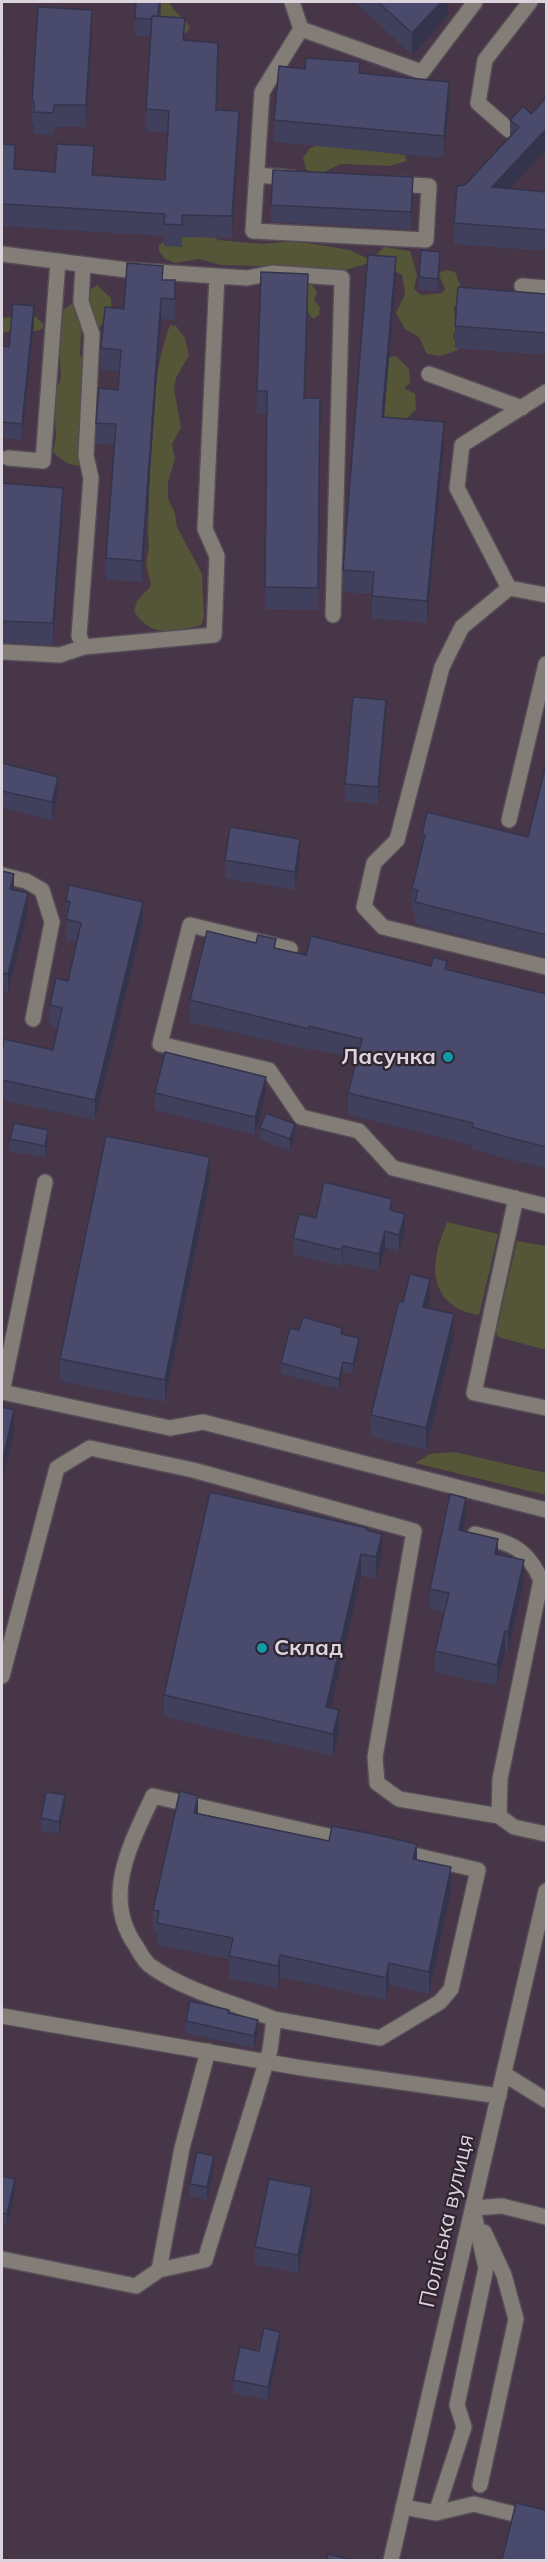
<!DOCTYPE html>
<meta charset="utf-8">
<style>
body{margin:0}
#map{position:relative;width:548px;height:2562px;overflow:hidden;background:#392e3a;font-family:Mulish,sans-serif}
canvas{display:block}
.frame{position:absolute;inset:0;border:3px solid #dcd4dc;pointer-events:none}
</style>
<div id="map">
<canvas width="548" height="2562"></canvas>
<div class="frame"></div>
</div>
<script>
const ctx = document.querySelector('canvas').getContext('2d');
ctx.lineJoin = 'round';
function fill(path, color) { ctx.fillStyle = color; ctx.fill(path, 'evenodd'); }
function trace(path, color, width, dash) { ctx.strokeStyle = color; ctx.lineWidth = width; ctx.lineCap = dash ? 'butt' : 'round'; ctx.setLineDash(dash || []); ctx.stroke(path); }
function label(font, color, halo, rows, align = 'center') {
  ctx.font = font + ' Mulish,sans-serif'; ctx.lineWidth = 4.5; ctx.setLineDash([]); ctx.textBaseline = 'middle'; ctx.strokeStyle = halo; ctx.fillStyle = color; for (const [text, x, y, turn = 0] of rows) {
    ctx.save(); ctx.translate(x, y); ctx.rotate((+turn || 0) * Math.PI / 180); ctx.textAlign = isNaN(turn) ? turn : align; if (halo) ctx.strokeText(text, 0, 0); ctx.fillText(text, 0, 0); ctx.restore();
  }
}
const built = new Path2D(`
 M2,2H546V2560H2Z`);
const green = new Path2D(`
 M161,2H169C173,12 185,17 190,28L186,33L174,37L160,26Z
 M319,144L405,155L407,161L390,166L341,164L324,172L313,173L306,169L303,158L309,149Z
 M207,231L218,240L262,244L294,241L350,250L368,259L369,263L339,272L264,266L221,265L199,259L175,263L165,259L159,251V245L178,234Z
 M384,247L410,251L417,275L414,289L421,295L442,293L445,289L438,273L446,270L455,272L464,296V303L454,307L456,328L453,336L458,350L440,356L427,354L419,337L405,329L396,313L405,294L402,275L373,258Z
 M303,278L312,284L317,293L314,300L320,307L319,315L313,319L307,311Z
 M97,285L111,298L112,313L98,329L85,328L81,330L80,355L90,371L92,390L97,392L111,388L119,392V397L97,407L86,418L83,466C69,466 63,461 53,452L56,437L54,396L61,377L59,343L62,311Z
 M26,315L36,317L44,325L42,329C28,335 16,328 2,333V318Z
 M170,325L176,326L185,338L189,355L176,378L174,389L181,427L172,444L175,459L168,482V499L175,513L177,527L202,574L204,617L201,625C174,632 150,638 134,611L137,601L151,586L146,563L149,547L148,531C151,468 148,382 170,325Z
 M396,356L409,369L410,383L404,388L415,394L416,409L376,452L382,359Z
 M447,1222L498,1234L479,1315C449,1311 431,1290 436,1259C437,1246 443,1234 447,1222Z
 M517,1241L546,1246V1350L498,1337L496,1333Z
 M455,1452L546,1473V1495L415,1463L430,1454Z`);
const minor = new Path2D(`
 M292,2L301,29
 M509,130L478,103L485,60L530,2
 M257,175L293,178
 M395,184L429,186L426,240L253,231L262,92L301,29L422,72L475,2
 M2,254L127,270L247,278L272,273L342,278L333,615
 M83,264L81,302L92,334L86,456L91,478L79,636L84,647
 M522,286L546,288
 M429,374L522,408
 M8,458L43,461L58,261
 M509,588L457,488L462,445L546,392
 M546,595L509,588L462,627L442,667L397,840L374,863L364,907L383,927L546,967
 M2,652L60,655L84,647L214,635L217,556L205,529L217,276
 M509,820L546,664
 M2,875L26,881L42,890L52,922L33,1019
 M290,949L190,925L160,1044L269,1070L301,1117L359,1131L393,1168L546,1206
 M45,1182L2,1392L170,1428L203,1422L546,1510
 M516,1198L474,1393L546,1408
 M475,1534C509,1543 526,1546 541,1580L500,1779L499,1816L514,1827L546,1834
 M2,1676L57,1468L90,1448L193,1470L414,1531L375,1757L377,1783L399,1799L499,1816
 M2,2016L302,2068L499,2096
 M274,2019C234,2003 188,1992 152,1967C145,1963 140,1953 136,1946C101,1897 131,1843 153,1796L350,1841
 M504,2074L546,2100
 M473,2208L502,2206L546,2217
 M2,2259L136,2286L159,2270L205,2260L270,2050L274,2019L380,2038L440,2002L451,1989L478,1870L397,1851
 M159,2270L182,2148L208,2051
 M480,2485L516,2319L504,2275L484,2232
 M403,2507L436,2513L474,2504L546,2522
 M436,2513L464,2427L457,2405L486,2268L474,2214
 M391,2560L546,1891`);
const wall = new Path2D(`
 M355,2H448V16L412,55Z
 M159,16L185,41L218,65L216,110L239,133L232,238L182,237V247L164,246V236L2,226V144L15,169L55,172L94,168L93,175L165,180L168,133L146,131V109L151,36H135V18Z
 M92,32L86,127H54L53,135L34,134V124H32V102Z
 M360,74L449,104L444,158L274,142V120Z
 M523,106L511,189L546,192V251L454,244V223L510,136V120Z
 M413,195L411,229L271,222V205Z
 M440,264L438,291L419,290V277Z
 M396,279L384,417L444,444L427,623L372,618V594L343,592V570Z
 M163,280H175V320L161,319L142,582L106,580V558L114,445L96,444V423L118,390L119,371L101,370V348L124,309Z
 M546,294V355L455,348V326Z
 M308,296L305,398H320L318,610L265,609L267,413H257V391Z
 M34,323L22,440L2,438V346L9,347Z
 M2,483L63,509L53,645L2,642Z
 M386,717L378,804L345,801V784Z
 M2,763L58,794L52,820L2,808Z
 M546,765V957L415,924V911H412V889L422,850V834L528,837Z
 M300,857L295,890L225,878V860Z
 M2,871L28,910L8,992L2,990Z
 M66,901L143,922L95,1120L2,1100V1053L53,1050L58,1028L50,1026V1005L68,981L77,942L66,940Z
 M256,943L306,955L447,970L546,994V1168L503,1158L472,1149V1145L348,1115V1093L357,1059L309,1048V1050L190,1022V1000Z
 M155,1093L266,1094L255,1135L155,1110Z
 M260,1128L295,1136L290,1151L260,1140Z
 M10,1139L48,1142L45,1158L10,1151Z
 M210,1179L165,1402L60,1381V1359Z
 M392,1211L405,1231L399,1252L385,1248L379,1271L343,1263L342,1266L293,1255V1238L316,1218Z
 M430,1301L428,1308L454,1336L426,1450L371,1437V1415L403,1302Z
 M299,1330L342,1334L359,1348L353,1374L343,1372L339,1389L281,1374V1363Z
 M466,1518L463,1531L498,1555L524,1581L508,1652H505L497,1686L435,1672V1651L444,1613L430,1609V1589Z
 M367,1530L382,1556L376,1579L361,1576L330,1708L339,1732L333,1756L164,1717V1695Z
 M65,1807L59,1834L41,1831V1818Z
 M198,1813L417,1860L451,1889L429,1994L389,1985L386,2000L280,1977L278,1988L229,1978V1959L157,1945V1933L153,1932V1910Z
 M229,2014L258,2032L254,2048L186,2033V2021Z
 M214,2168L207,2200L190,2196V2184Z
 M2,2176L15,2191L7,2226L2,2225Z
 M312,2205L298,2273L255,2264V2247Z
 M280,2344L268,2400L233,2393V2380L259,2351Z`);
const shadedWall = new Path2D(`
 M441,2H448V16L412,55V33Z
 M92,10V32L86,127V105Z
 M3,52V68L2,85V69Z
 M449,82V104L444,158V136Z
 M239,111V133L232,238V216Z
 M546,129V150L492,208V187Z
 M94,146V168L92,197V175Z
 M413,177V195L411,229V212Z
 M440,252V264L438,291V279Z
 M396,257V279L382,439V417Z
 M308,274V296L304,420V398Z
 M161,298V319L142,582V561Z
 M34,306V323L22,440V424Z
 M444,422V444L427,623V601Z
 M63,488V509L53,645V623Z
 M386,700V717L378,804V787Z
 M58,777V794L52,820V802Z
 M300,839V857L295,890V872Z
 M14,874V891L10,889Z
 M28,893V910L8,992V974Z
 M143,902V922L95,1120V1100Z
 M266,1077V1094L255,1135V1117Z
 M295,1124V1136L290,1151V1139Z
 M48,1130V1142L45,1158V1146Z
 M210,1157V1179L165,1402V1380Z
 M405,1214V1231L399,1252V1235Z
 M385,1231V1248L379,1271V1254Z
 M343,1246V1263L342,1266V1250Z
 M430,1279V1301L423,1329V1307Z
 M454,1314V1336L426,1450V1428Z
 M359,1338V1348L353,1374V1364Z
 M343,1362V1372L339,1389V1379Z
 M14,1410V1432L2,1485V1463Z
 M466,1498V1518L459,1551V1530Z
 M382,1534V1556L376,1579V1557Z
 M498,1539V1560L495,1554Z
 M361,1554V1576L326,1729V1707Z
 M524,1560V1581L508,1652V1632Z
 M505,1631V1652L497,1686V1665Z
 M339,1710V1732L333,1756V1734Z
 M65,1795V1807L59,1834V1822Z
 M198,1796V1818L194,1813Z
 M417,1844V1866L413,1859Z
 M451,1867V1889L429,1994V1972Z
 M280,1955V1977L278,1988V1966Z
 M389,1963V1985L386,2000V1978Z
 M258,2020V2032L254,2048V2036Z
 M214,2156V2168L207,2200V2187Z
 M15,2179V2191L7,2226V2214Z
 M312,2187V2205L298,2273V2255Z
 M280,2332V2344L268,2400V2387Z`);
const building = new Path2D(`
 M136,2H159L158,16H152V19L135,18Z
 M378,2H441L412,33Z
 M38,7L92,10L86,105H54L53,113L34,112V102H32Z
 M152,16L185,18L183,40L218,43L216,110L239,111L232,216L182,215V225L164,224L165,214L2,204V144L15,145L14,169L55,172L57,144L94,146L92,175L165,180L169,111L146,109Z
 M2,52H3L2,69Z
 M306,58L360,62L359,73L449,82L444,136L274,120L279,66L305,69Z
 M546,98V129L492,187L546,192V230L454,223L457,186L465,185L519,127L510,120L523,106L531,114Z
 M273,170L413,177L411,212L271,205Z
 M421,250L440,252L438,279L419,277Z
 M368,255L396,257L382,417L444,422L427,601L372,596L374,572L343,570Z
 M127,263L163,266L162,280H175V299L161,298L142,561L106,558L116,424L96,423L99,388L118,390L121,350L101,348L105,307L124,309Z
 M261,272L308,274L304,398H320L318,588L265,587L267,391H257Z
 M458,287L546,294V333L455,326Z
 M13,304L34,306L22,424L2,422V346L9,347Z
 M2,483L63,488L53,623L2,621Z
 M353,697L386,700L378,787L345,784Z
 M2,763L58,777L52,802L2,791Z
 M546,765V935L415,902L418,890L412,889L425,835L422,834L427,812L528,837Z
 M230,827L300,839L295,872L225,860Z
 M2,871L14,874L10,889L28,893L8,974L2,973Z
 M69,885L143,902L95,1100L2,1080V1053L4,1039L53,1050L62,1008L50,1005L56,978L68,981L81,923L66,919L70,902L66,901Z
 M207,931L256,943L258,935L276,939L274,948L306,955L311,936L431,966L433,957L447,961L445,969L546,994V1147L503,1136L472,1127L473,1123L348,1093L362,1039L309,1026V1029L190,1000Z
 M165,1052L266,1077L255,1117L155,1093Z
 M266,1113L295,1124L290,1139L260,1128Z
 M14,1123L48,1130L45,1146L10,1139Z
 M106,1136L210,1157L165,1380L60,1359Z
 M324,1182L392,1199L390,1210L405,1214L399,1235L385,1231L379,1254L343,1246L342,1250L293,1238L299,1214L316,1218Z
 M410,1274L430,1279L423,1307L454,1314L426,1428L371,1415L399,1301L403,1302Z
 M303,1317L342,1328L341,1334L359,1338L353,1364L343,1362L339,1379L281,1363L290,1328L299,1330Z
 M2,1407L14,1410L2,1463Z
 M210,1492L367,1528L366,1530L382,1534L376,1557L361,1554L326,1707L339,1710L333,1734L164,1695Z
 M450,1494L466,1498L459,1530L498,1539L495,1554L524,1560L508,1632L505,1631L497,1665L435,1651L449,1593L430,1589Z
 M180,1791L198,1796L194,1813L329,1841L332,1826L373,1834L417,1844L413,1859L451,1867L429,1972L389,1963L386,1978L280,1955L278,1966L229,1956L233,1938L157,1923L159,1911L153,1910Z
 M46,1792L65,1795L59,1822L41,1818Z
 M190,2001L229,2010L228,2013L258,2020L254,2036L186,2021Z
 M197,2152L214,2156L207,2187L190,2184Z
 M2,2176L15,2179L7,2214L2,2213Z
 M269,2179L312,2187L298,2255L255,2247Z
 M264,2328L280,2332L268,2387L233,2380L240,2347L259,2351Z
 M516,2503L546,2510V2560H502Z
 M328,2554L352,2560H327Z`);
const markers = [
 [448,1057,6,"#0f9aa8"],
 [262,1648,6,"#0f9aa8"]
];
const poiNames = [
 ["Ласунка",436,1057],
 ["Склад",274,1648,"left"]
];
const streetNames = [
 ["Поліська вулиця",447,2221,-77]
];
fill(built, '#463647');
fill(green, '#545637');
trace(minor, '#564c57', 18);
trace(minor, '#827d76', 15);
fill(wall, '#40405d');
fill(shadedWall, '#34344c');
fill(building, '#4a4b6c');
trace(building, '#34344c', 1.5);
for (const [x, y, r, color] of markers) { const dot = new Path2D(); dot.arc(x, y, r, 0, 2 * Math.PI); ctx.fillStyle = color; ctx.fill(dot); trace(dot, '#2f2430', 2); }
label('bold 22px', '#dcd4dc', '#2f2430', poiNames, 'right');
label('22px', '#dcd4dc', '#2f2430', streetNames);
</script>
